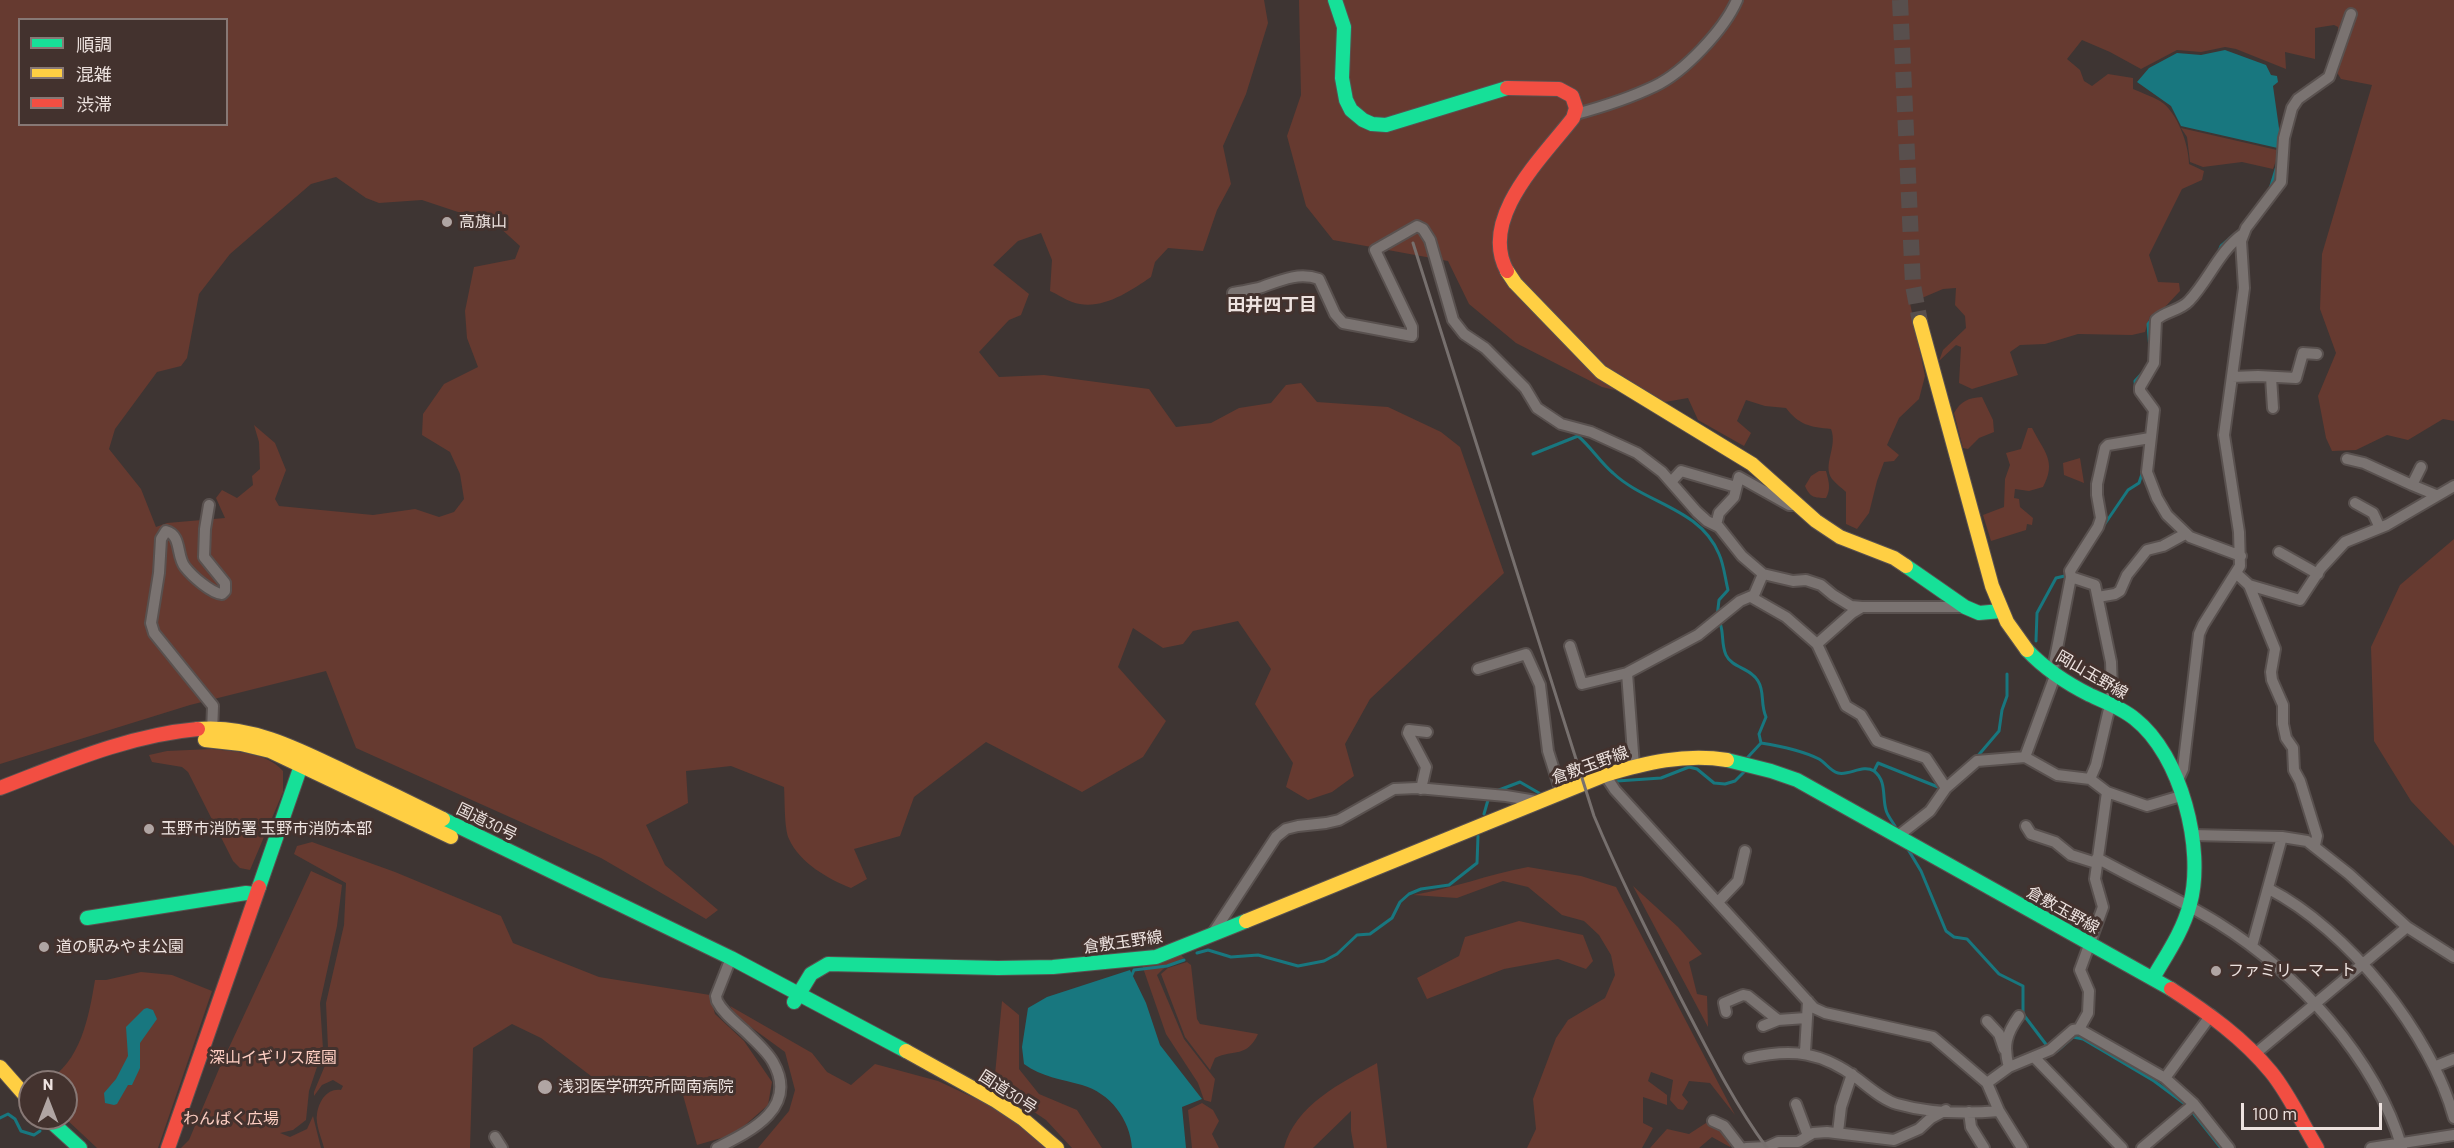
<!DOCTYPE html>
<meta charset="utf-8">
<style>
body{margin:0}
#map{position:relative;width:2454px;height:1148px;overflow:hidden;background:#3e3533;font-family:Barlow,"Noto Sans JP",sans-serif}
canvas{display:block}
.legend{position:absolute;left:18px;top:18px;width:210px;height:108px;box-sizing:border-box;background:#43322e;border:2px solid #877875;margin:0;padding:8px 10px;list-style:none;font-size:18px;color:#ede2df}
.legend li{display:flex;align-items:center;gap:12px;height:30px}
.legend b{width:30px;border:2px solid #877875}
.north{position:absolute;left:18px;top:1070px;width:60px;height:60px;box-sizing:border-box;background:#43322e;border:2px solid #877875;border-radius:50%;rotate:0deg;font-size:16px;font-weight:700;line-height:24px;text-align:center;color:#ede2df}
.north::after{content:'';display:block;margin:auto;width:21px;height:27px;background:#b0a5a3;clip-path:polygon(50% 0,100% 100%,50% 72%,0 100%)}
.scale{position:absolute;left:2241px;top:1103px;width:141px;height:27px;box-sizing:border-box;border:3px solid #ede2df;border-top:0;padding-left:8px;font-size:18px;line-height:21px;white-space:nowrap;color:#ede2df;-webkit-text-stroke:4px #43322e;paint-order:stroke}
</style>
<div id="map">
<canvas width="2454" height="1148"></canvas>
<ul class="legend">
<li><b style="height:8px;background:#16e098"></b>順調</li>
<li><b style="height:8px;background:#ffcf43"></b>混雑</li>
<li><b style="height:8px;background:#f24e42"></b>渋滞</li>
</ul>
<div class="north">N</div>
<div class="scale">100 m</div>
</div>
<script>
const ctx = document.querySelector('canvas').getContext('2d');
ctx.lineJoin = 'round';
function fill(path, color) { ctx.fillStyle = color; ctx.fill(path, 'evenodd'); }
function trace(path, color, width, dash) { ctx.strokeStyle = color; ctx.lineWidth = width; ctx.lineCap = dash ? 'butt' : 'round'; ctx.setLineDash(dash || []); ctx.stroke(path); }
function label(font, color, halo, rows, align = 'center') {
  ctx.font = font + ' Barlow,"Noto Sans JP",sans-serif'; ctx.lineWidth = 6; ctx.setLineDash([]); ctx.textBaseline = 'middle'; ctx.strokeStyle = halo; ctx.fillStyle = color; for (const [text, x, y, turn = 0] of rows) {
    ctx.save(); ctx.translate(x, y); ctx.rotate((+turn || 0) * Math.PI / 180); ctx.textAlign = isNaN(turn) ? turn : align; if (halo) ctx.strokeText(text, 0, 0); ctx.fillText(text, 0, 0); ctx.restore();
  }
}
const green = new Path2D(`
 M0,0H1264L1268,23L1246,94L1223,146L1231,184L1217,210L1203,251L1168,248L1155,262L1151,277C1129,292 1100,312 1072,302C1064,299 1057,294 1050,291L1052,260L1041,233L1018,241L993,265L1029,294L1021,315L1009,320L979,352L999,377L1044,375L1149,389L1176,427L1211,423L1239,408L1271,403L1286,385L1301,383L1317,402L1388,407L1441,432L1460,447L1504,573L1370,699L1345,744L1354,776L1332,792L1308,800L1286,787L1293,763L1255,704L1271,669L1238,621L1193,631L1183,644L1163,648L1133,628L1118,667L1166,721L1143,757L1082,792L986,742L914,797L900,836L854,849L867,879L851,888C828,879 800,863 789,839C784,828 785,800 784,787L731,766L686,771L688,803L646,825L665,865L718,910L706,919L601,858L356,748L326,671L190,705L0,764ZM20,20H226V124H20ZM336,177L366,198L379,203L422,200L479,219L498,226L520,246L515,259L474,267L465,311L467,338L478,367L444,384L423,414L422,435L450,452L460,474L464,499L454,512L439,517L415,509L373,515L279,506L275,499L286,470L275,443L254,425L259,442L260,469L252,476L253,485L237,498L222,490L216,498L225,518L167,523L156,527L141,489L109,449L115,429L157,372L181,366L187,358L199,294L230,254L311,184Z
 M1299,0H2454V421L2443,419L2408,440L2387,435L2356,450L2332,451L2326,438L2318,396L2336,353L2320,309L2322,254L2372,85L2341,79L2336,71L2338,27L2334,25L2315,28V59L2285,52L2286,69L2236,49L2225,47L2201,52L2177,50L2141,69L2110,52L2082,40L2067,59L2080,70L2084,81L2092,86L2108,74L2133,78V89C2142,93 2151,96 2160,101C2177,111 2189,145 2189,164L2204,171L2202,180L2182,189L2149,255L2158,282L2179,283L2180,291L2164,308L2150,316L2145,332L2132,335L2078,334L2045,344L2020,345L2010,352L2018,375L1972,389L1959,383L1961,347L1956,345L1939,361L1943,350L1966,328L1965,316L1955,305L1956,288L1943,289L1910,303L1925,376L1919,399L1899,418L1887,445L1899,455L1894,461L1884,462L1877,481L1869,513L1857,529L1846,524V492C1842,488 1836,484 1832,479C1822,465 1838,447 1831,429C1810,427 1799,425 1786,408L1765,406L1746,400L1737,421L1751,433L1744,446L1698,420L1688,398L1665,402L1602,387L1516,343L1469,304L1448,261L1333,240L1306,206L1287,136L1301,95Z
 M2181,128L2277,150V158L2273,169L2242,162L2203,167L2190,162L2187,137Z
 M1982,397L1993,420L1994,432L1979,438L1968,449L1963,448L1954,413C1961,401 1968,398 1982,397Z
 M2028,428H2032C2044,452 2057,461 2043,487L2029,491L2015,489L2014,498L2019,499L2020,507L2033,518L2032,525L2027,524L2026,530L1991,541L1983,515L2004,507L2005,479L2010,465L2006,453L2021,449Z
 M2080,458L2084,483L2064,475L2063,463Z
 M1819,471H1826C1829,482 1831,489 1826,498C1814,498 1810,497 1805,486L1811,476Z
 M2454,539V846L2411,801L2374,741L2371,647L2400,585Z
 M212,749C235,752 267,752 283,771V792L250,870L240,868L233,861L188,772L182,767L152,762L149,755L167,751Z
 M312,842L395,872L501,916L513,943L599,977L710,995L715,1014L744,1041L772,1082L768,1105L735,1134L697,1145L681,1088L646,1076H591L541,1038L512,1024L473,1048L470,1148H324C322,1139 315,1124 317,1114C319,1101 327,1088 341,1090L343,1086L333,1080L322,1085L314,1096V1092L326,1063L328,1048L326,1003L344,925L346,883L294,854L297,846Z
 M1528,867L1581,876L1616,887L1735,1115L1710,1083L1689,1081L1682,1095L1688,1102L1683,1110L1678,1109L1670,1100L1673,1080L1651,1072L1648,1081L1667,1095V1105L1643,1097V1123L1653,1128L1642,1148H1527L1536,1129L1533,1099L1556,1038L1568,1020L1605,998L1615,975L1611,955L1599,935L1584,921L1562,915L1528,887L1503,881L1457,898L1413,895C1452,889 1489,874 1528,867Z
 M311,871L342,885L337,926L320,1003L323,1049L309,1091L306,1120L293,1130L280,1133L290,1137L307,1129L313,1116L321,1148H181L189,1140L219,1069Z
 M1633,886L1678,927L1702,954L1689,962L1697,994L1707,996L1708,1027Z
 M1519,921L1583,935L1593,961L1586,969L1558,959L1504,969L1427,999L1417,978L1459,956L1465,937Z
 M1181,955L1184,958L1163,969L1157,975L1184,1039L1215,1079L1211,1102L1204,1100L1198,1083L1166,1034L1142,965Z
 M1187,962L1191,965L1197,1019L1200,1024L1258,1034C1247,1058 1234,1049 1215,1058L1210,1070L1185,1037L1161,974L1168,968Z
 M141,972L172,975L212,991L158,1148H97L65,1118L66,1082H45C81,1063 89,1016 95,980H106Z
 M1002,1001L1019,1015V1069L1039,1094L1077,1110L1102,1148H1072L1046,1120L994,1085Z
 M730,1006L812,1053L827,1072L851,1085L875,1064L938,1081L1000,1110L1048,1148H758L789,1111L795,1090L785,1052L737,1017Z
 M1377,1063L1387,1148H1354L1351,1131V1111L1313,1148H1284C1295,1105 1341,1083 1377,1063Z
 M1202,1103L1213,1110L1219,1121L1212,1134L1219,1148H1192L1188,1110Z
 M1706,1123L1721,1128L1732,1143L1730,1147L1712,1137L1699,1148H1650L1667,1129L1689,1134Z`);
const water = new Path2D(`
 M2225,50L2266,65L2271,75L2277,76L2278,82L2273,86L2282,149L2181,126L2171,106L2137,82L2149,68L2177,53L2201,55Z
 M1130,970L1146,1003L1160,1045L1202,1099L1182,1107L1186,1148H1132C1130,1119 1110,1093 1082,1085C1061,1079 1042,1077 1024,1064L1022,1047L1028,1008L1047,997Z
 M147,1008L153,1010L157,1019L140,1043V1068L132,1085H128L117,1104L114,1105L105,1103L104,1093L116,1079L128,1056L126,1027L144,1009Z`);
const stream = new Path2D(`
 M2270,189L2277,166
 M2218,253L2221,246L2235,234
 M2150,350L2148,324L2153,317
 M2136,392L2135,381L2145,370
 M1533,454L1578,436C1591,447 1600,462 1613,473C1646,504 1700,508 1719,554C1724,565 1725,578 1728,590L1719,600L1717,617
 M2102,528L2128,490L2139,483L2143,471
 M1720,623C1724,633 1721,644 1726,655C1732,668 1751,668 1758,681C1765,692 1760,703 1766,717L1759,734L1761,743C1780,746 1803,751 1819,759C1826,763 1830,771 1838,773C1849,776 1863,764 1874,771C1887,781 1882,797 1886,810C1887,815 1892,821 1895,826
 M2036,641L2037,613L2056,578L2069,575
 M1748,757L1761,743
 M1976,758L1999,731L2002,710L2007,696V674
 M1874,771L1878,763L1938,787
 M1617,781L1661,778L1689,767L1697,769L1714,783L1725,784L1735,781L1745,771
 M1499,790L1520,782L1539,793
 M1484,814L1488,800
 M1909,851L1921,871L1946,931L1954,937L1967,939L1999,974L2023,986V1014L2048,1047
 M1197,953L1208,950L1231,957L1258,955L1298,966L1324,961L1337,954L1357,935L1370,934L1392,918L1400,902L1409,894L1421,889L1449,885L1477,863L1478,836
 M1131,977L1134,970L1167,966L1184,960
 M2057,1051L2073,1037L2083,1039L2154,1081L2185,1104
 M2194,1114L2221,1148
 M0,1118L8,1114L15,1119L21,1131L34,1135L40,1131`);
const primaryTunnel = new Path2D(`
 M1900,0L1913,285L1920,322`);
const street = new Path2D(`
 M1576,114C1602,107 1630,98 1655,86C1684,72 1724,30 1737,0
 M1233,293C1242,291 1253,290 1262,287C1281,280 1299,272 1319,279L1335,314L1343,323L1412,336V327L1375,250L1417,226L1423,229L1430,240L1453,320L1464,334L1485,348L1525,388L1537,408L1561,424L1591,432L1637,453L1662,472L1697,512L1707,521L1719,527L1742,556L1763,574L1793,581L1806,580L1821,585L1833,595L1851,606L1862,607H1965
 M2232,377L2258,376L2296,378L2303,353L2317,354
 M2271,377L2273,408
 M2347,459L2364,463L2412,485
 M2421,467L2412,485L2436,495
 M1671,482L1681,471L1736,487
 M2355,503L2373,513L2380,528
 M209,505L205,529L204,557L225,583V591L222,594C211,593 192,576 185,567C176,556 182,535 166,531L161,539L159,573L151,623L154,633L213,706L212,733
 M1716,525L1719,513L1734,497L1739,477L1789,505H1797
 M2279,552L2318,574
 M2241,556L2190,537L2167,515L2157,498L2147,472L2154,410L2140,391V387L2154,363L2156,320C2165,311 2180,311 2189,301C2209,280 2219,251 2243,234
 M2237,574L2249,585L2275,649L2271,672L2272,680L2283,705V724L2286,738L2293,748L2294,770L2300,781L2317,836L2315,845
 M2071,577L2095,585L2111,662L2112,690L2110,705L2096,765L2090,779
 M2249,585L2300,600L2321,568L2345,542L2387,525L2454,486
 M1751,597L1786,617L1817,644L1846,706L1861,715L1877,741L1926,758L1946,788
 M2098,597L2115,594L2120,591L2127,575L2147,550L2163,546L2185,534
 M1817,644L1852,613L1862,607
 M1570,646L1582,684L1627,673
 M1478,669L1526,654L1540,685L1548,751L1561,792
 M2052,674L2071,577L2070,571L2098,527L2101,518L2097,495V484L2105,448L2108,445L2150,438
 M2025,757L2055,676
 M1634,766L1627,673L1698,635L1740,601L1754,595L1763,574
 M1605,775L1615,790L1814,1008L1825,1013L1933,1037L1987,1083L1999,1111L2022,1148
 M2177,782L2183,769L2199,634L2203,625L2240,566L2239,532L2224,435L2244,288L2241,241L2246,228L2281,182L2284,138L2292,108L2298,99L2329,77L2351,14
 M1421,789L1426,767L1408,733L1409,730L1427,732
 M2026,826L2031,834L2055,842L2071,855L2096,863
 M2192,835L2282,837L2307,841L2349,874L2407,927L2454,957
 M1898,836L1930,811L1946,788L1977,761L2025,757L2057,775L2090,779L2107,792L2147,806L2181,796
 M2097,858C2137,880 2179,899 2218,923C2296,972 2376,1058 2402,1148
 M2269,889C2347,929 2431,1033 2454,1118
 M1718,902L1738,881L1745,851
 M1213,933L1276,837L1286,829L1298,826L1326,823L1339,820L1394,789L1417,788L1506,796L1536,801
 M2252,946L2282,837
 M1726,1012L1724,1003L1743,995L1748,996L1778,1020
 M1987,1021L1999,1034L2004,1049
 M1763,1026L1778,1020L1806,1018
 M2079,1029L2165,1078L2194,1104L2229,1148
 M1805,1052L1808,1001
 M2255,1054L2407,927
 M1749,1058C1793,1048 1822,1052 1858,1079C1870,1088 1883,1100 1897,1104C1929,1113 1966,1114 1999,1111
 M2035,1058L2122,1148
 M2009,1067C2003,1046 2006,1034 2019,1016
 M2434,1067L2454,1059
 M2165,1078L2211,1015
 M1987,1083L2009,1067L2050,1050L2073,1030L2079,1029L2088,1013L2089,991L2080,970L2103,907L2095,879L2107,792
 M1796,1104L1808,1136
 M1969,1112L1971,1127L1984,1148
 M1713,1121L1724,1126L1741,1148
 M1838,1132L1841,1107L1852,1074
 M495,1137L502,1148
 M717,1148C751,1131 799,1108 773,1062C767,1051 754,1040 745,1031C735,1022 723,1013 717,1001L716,996L731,958
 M1746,1148L1767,1147L1778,1142H1798L1813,1133L1827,1132L1894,1140L1919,1129L1931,1118L1946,1110
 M2142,1148L2194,1104
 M2371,1148L2454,1135`);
const fast = new Path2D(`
 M1335,0L1344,27L1342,78L1346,100L1351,110L1363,120L1372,124L1386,125L1507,88
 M1906,566L1965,607L1979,613L2001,611
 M2027,650C2045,669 2066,683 2090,695C2105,702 2122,708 2135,719C2181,755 2205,849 2190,904C2183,931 2167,954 2153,978
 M1727,760L1771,771L1797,780L2171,989
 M443,819L731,958L906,1051
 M259,887L304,757
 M87,918L246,893L255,894
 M794,1002L811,974L828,964L998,968L1053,967L1156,957L1246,921
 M47,1118L80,1148`);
const slow = new Path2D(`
 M1507,271L1515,283L1601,372L1752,464L1816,521L1840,537L1894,558L1906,566
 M1920,322L1992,586L2007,622L2027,650
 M198,729C253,724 304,752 352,775C382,789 413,804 443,819
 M205,740L241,744L270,751L451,837
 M1246,921L1605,775C1645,763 1685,753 1727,760
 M906,1051L996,1101L1023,1119L1057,1148
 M0,1067L30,1101`);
const jam = new Path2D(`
 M1507,88L1559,89L1572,96L1576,108L1573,118C1543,157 1478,218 1507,271
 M0,788C65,763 129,735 198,729
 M2171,989C2208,1013 2243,1038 2271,1072C2289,1094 2302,1123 2317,1148
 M168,1148L259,887`);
const rail = new Path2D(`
 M1413,243L1594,816C1620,878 1650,937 1680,997C1707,1049 1733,1102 1767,1148`);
const markers = [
 [447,222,6,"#b0a5a3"],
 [149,829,6,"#b0a5a3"],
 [44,947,6,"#b0a5a3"],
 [2216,971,6,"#b0a5a3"],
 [545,1087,8,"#b0a5a3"]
];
const poiNames = [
 ["高旗山",459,222],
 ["玉野市消防署 玉野市消防本部",161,829],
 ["道の駅みやま公園",56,947],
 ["ファミリーマート",2228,971],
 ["浅羽医学研究所岡南病院",558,1087]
];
const streetNames = [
 ["岡山玉野線",2092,675,30],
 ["倉敷玉野線",1590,765,-20],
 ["国道30号",487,822,26],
 ["倉敷玉野線",2063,910,29],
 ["倉敷玉野線",1123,942,-8],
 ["国道30号",1008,1092,33]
];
const parkNames = [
 ["深山イギリス庭園",273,1058],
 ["わんぱく広場",231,1119]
];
const neighbourhoodNames = [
 ["田井四丁目",1272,305]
];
fill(green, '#663a30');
fill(water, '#18777f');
trace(stream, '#18777f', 3);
trace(primaryTunnel, '#584f4d', 16, [16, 8]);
trace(street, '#59514f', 14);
trace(fast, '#59514f', 16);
trace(slow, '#59514f', 16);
trace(jam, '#59514f', 16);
trace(street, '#7a7371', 10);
trace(fast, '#16e098', 14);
trace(slow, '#ffcf43', 14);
trace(jam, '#f24e42', 14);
trace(rail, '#77706e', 3);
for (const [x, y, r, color] of markers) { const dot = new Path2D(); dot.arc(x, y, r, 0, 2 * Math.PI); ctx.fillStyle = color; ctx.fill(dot); trace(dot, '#43322e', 2); }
label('16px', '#ede2df', '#43322e', poiNames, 'left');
label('16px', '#ede2df', '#43322e', streetNames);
label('16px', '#fdcec2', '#43322e', parkNames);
label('bold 18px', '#ede2df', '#43322e', neighbourhoodNames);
</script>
